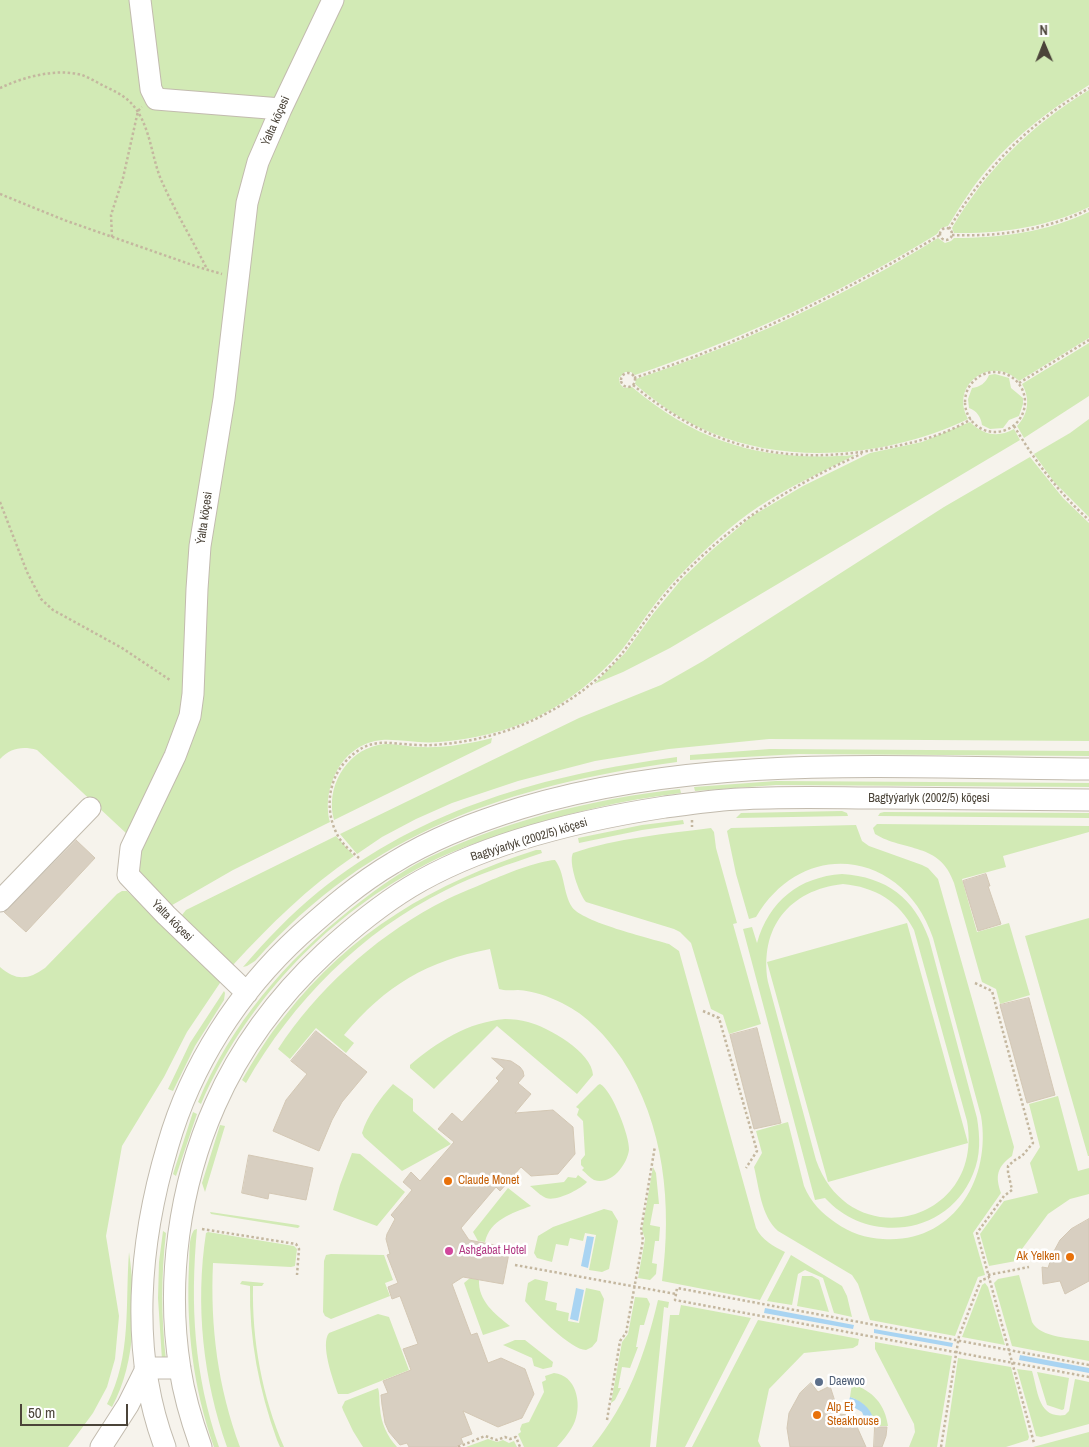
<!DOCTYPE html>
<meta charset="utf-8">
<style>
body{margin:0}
#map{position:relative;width:1089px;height:1447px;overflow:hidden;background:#f6f3ec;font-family:"Archivo Narrow",sans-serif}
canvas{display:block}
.north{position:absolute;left:1019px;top:20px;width:50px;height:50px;-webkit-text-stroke:4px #fff;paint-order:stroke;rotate:359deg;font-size:14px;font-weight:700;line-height:20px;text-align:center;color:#4b4439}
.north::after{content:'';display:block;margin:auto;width:18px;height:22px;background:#4b4439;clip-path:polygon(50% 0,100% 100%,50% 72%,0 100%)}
.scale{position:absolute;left:20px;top:1404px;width:108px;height:22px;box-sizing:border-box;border:2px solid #4b4439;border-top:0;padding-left:6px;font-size:15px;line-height:18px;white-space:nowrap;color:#4b4439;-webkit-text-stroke:4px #fff;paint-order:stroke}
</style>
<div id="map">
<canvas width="1089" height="1447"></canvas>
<div class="north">N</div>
<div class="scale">50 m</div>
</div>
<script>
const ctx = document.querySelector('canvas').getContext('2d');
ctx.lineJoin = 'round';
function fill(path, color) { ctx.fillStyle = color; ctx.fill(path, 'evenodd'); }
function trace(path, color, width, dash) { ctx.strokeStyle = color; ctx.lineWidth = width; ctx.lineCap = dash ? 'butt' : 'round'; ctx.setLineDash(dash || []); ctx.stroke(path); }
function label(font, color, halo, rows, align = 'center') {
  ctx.font = font + ' "Archivo Narrow",sans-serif'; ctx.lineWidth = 5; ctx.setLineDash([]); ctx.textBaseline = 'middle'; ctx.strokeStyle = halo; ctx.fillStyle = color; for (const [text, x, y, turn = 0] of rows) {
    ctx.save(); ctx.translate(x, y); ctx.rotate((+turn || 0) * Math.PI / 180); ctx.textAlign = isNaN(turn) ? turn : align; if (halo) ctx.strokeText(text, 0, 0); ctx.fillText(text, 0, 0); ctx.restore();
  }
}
const green = new Path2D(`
 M0,0H326L254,159L187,706L127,834L37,750C22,746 11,748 0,759Z
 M338,0H1089V85C1053,108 1018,133 990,166C974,184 961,205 948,226L941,228L937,234C841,293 742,339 635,375L631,372H625L619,378L620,384L624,388L632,387C701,445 766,462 855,455C822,472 788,487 758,507C731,525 706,548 683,572C671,584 659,598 649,612C639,625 631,639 620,652C597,679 569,701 537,717C506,732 473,739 439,742C419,744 401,739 382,740C343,743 321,787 330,822L233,870L167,908L139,875L138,865L140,841L173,776L202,589L252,201Z
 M1089,90V207C1047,227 1001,234 954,233L952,228C987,169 1030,126 1089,90Z
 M1089,212V338L1019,381C991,354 949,385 968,419C891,456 792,466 712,433C684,422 658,404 635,384L636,379C743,344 843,297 938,238L945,243L951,241L954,238C1000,238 1047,232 1089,212Z
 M1089,343V396L1024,438L1017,426C1029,414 1030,398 1022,384Z
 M995,374L1009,378L1011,388L1023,398V404L1019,416L1009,420L1003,428L990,429L982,425C981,417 977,411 969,408L968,399L972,388C980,387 986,383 989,375Z
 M1089,419V517L1054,482L1034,454L1070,433Z
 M970,422C983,435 998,438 1014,429L1020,440L670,648L623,672L594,684L625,653L653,614L681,580L712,550L752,516L803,486L870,453L922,442Z
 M1030,457L1063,498L1089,523V741L769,739L669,749L595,761L518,781L452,803L416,819L382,837L357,854L340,834L579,718L661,685L703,661L944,507Z
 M492,738L491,743L334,820C325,789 345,752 378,745C392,742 406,747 420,747C444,748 469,744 492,738Z
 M770,749L1089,751V756L799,754L690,760V755Z
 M677,757V762C508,786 372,830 255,961L247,966L243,967C266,940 291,914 318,892C424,807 545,775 677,757Z
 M776,781L1089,783V787L776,785L695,791L694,787Z
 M680,789L681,793C623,800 567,813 512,831C480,841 447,852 417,869C323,920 244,1005 201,1104L198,1102C231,1024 285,961 351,909C372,892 393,877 416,864C493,823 595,798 680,789Z
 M842,811L847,813L848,816L736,818L741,813Z
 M884,812L1089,813V818L878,816L880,813Z
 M683,820L684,824L642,830L579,843L578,838L642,825Z
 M877,824L1089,826V832L1003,856L1006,867L962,879L977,932L1009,923L1030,995L1000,1004L996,989L982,982L954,883C940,842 904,852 875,834L873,828Z
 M856,825L862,841L869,846L922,865L928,868L938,879L1014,1147L1012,1156C997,1167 995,1176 1001,1193L973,1233L985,1275L978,1277L955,1336L870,1320L858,1284L852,1275L778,1231C761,1216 759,1187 754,1167L762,1153L756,1131L788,1122L804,1186C811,1203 822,1213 836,1223C850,1233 866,1238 883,1239C952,1244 992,1180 981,1116L933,938C904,851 804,836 756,917L749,919L736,874L727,831L731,828Z
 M711,828L714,832L716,848L737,923L733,924L761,1024L729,1034L723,1015L711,1009L691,943L680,932L674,929L586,902C579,894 568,862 573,853C617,838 665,834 711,828Z
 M336,836L354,856C308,887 270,925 233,965L182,915L186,910Z
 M536,850H541L542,853C510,864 477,874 446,890C361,932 293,1001 246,1083L242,1080C255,1058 268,1036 284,1017C351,931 434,883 536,850Z
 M555,860C565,873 563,893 572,907C582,922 649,938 669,944L679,951L756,1228C762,1240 773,1246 785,1252L760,1300L662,1281C672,1205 665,1125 622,1059C606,1036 587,1015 562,1003C548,996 533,991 518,990C512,990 505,991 499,989L490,949C427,961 386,985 344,1035L354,1043L346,1053L316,1028L290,1059L278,1049C317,990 372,940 434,906C452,896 471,889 489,881C506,874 537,861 555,860Z
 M842,874C887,877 914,898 929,939L977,1118C980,1137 981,1155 973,1174C948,1236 868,1245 825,1198L815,1200L743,929L752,927L757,943C769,901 799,877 842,874ZM843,884C875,887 899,901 914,930L967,1121C985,1222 851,1258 816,1160L768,982C759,928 789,890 843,884Z
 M122,891H127L222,980L187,1032L164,1077L122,1146L106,1236L119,1316L115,1359L107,1387L93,1413L68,1447H0V967C16,981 28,980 45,968L117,894Z
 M1089,918V1156H1088L1025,936Z
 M907,923L968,1143L828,1182L767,962Z
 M224,991L225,993L224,1000L195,1046L173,1091L168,1089L190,1043Z
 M505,1019C513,1019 521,1020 528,1022C548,1027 592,1052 593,1075L577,1094L497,1026L434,1089L410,1068V1065C437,1042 468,1022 505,1019Z
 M393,1084L413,1099V1111L451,1144L402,1171L364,1137L362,1133C367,1116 381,1097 393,1084Z
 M600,1084C612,1090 630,1137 629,1150C627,1165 611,1186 594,1180C590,1178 586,1173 582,1170L584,1168L581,1165V1160L585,1155L583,1121L577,1115L579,1109L576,1107L598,1085Z
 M1058,1096L1078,1171L1089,1168V1194L1070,1199L1048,1214L1016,1257V1261L989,1266L980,1234L1004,1201L1038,1193L1030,1163L1040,1147L1029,1104Z
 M193,1112L197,1114L176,1176L173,1174Z
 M220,1125L225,1126L205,1192L202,1183Z
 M352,1153L360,1154L405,1192L377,1226L333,1210L340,1185Z
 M653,1167L656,1173L659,1204H654L650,1225L660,1227L659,1241H655L652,1263L657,1264L656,1274L650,1280L638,1278L645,1239L642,1230Z
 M578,1175L587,1182C581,1189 556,1202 546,1198C541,1196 535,1190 530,1186L564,1182L568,1177L576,1178Z
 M508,1188L531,1206C512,1213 490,1220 485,1242L478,1241L473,1232Z
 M604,1209L612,1211L618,1221L609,1269L602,1272L589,1270L596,1235L585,1233L583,1241L570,1238L568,1246L556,1244L552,1262L537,1258L534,1253L538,1236L553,1227Z
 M210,1212L298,1225L300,1226L298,1228L211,1214Z
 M197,1229C190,1306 194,1374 219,1447H214C193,1388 186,1327 189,1264C190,1254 188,1239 194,1230Z
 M163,1231L166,1233C161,1276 161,1317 166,1360H162L158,1298L159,1262Z
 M208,1232L294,1246L297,1249L295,1266L291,1267L213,1263C210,1327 218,1388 240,1447H227C203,1379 195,1305 206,1233Z
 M129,1252C136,1302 137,1361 112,1407L107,1404C132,1356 125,1304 129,1252Z
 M331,1254L384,1255L393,1280L385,1283L390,1296L331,1319L325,1316L323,1312L324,1261L326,1255Z
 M791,1255L842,1286L847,1296L852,1317L834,1313L823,1278L805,1270L798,1274L792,1305L767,1301Z
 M1019,1275L1032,1322C1040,1338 1073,1338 1089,1341V1361L1012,1346L994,1283L998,1279Z
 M802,1276H812L819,1280L829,1312L797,1306Z
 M470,1278L479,1280C478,1301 495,1314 510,1326L483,1335L464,1283Z
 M535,1279L548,1282L545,1300L557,1303L556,1310L569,1313L568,1321L579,1323L586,1288L600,1291L604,1299L597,1341L592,1347L586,1350C571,1350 535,1313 525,1301L528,1283Z
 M242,1281L264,1283L262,1286H253C252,1341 262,1396 284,1447H280L277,1440C259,1390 249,1339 250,1286L240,1284Z
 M985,1283L988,1287L1005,1345L962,1337L982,1285Z
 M635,1297L647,1298L650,1304L644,1325H640L636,1347H638L630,1368L622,1367L618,1388H621L615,1400L611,1403L622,1342L628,1334Z
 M658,1300L669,1302L668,1308L664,1307L650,1447H592C628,1403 645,1355 658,1300Z
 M681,1305L751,1318L685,1447H656L670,1315H679Z
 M378,1314L389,1317L409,1370L348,1394H338C333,1380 320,1344 329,1333Z
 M758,1320L859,1339L858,1345L853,1348L804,1353L769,1389L758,1441L761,1447H692Z
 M515,1340H525L553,1362L552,1367L543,1369L534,1366L532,1358L503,1345Z
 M875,1342L952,1356L937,1447H909L915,1432L914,1424L875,1349Z
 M958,1358L1011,1367L1029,1437L1028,1440L1006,1447H945Z
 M1017,1369L1032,1371C1038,1391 1038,1419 1065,1415L1069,1411L1075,1379L1089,1382V1424L1041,1437L1036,1436Z
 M1037,1372L1069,1378L1064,1409L1062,1410L1047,1405Z
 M554,1373C576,1375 582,1403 575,1421C571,1431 564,1439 557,1447H524L518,1434L521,1432L520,1429L522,1424L529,1422L544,1392L542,1382L546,1380L545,1376Z
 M852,1384C873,1391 885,1404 888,1426H875C873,1413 863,1401 850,1397Z
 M378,1388C380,1395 379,1401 380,1408C381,1423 387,1436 397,1447H363L353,1431L343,1410L342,1407L345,1401Z
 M1089,1432V1447H1033Z
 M488,1439L497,1442L503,1440L509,1443L514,1441L517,1447H466Z`);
const water = new Path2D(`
 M587,1236L594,1237L588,1268L581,1266Z
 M576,1288L584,1290L578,1321L570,1319Z
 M765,1308L854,1325L853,1329L764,1313Z
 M874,1329L953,1343L952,1347L874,1333Z
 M1020,1355L1089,1368V1373L1019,1360Z
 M850,1397C865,1402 873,1411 875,1426L868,1427L862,1412L848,1404Z`);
const building = new Path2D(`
 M76,840L95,858L26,932L4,912Z
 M986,874L990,886H988L1001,924L978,931L963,881Z
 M1029,998L1055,1095L1027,1103L1000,1005Z
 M757,1028L781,1123L754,1129L730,1035Z
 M316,1031L367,1072L342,1102L332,1120L319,1151L273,1131L286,1100L307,1074L291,1061Z
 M492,1058L511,1061L520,1067L523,1071L524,1076L518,1083L531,1094L515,1113L553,1110L573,1127L575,1154L558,1174L531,1176L521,1167L500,1191L496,1187L461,1228L469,1240L510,1248L503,1284L463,1277L452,1284L471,1335L477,1333L488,1363L501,1358L525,1369L534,1394L522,1418L498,1427L463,1411L472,1434L461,1438L463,1443L456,1447H409L407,1443L400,1445L389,1432L385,1423L382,1405L381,1395L388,1393L383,1381L411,1370L403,1349L418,1344L400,1296L392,1299L388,1287L398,1283L387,1255L390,1254L386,1239L387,1234L395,1219L391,1215L412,1190L403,1182L411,1172L420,1181L454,1142L438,1129L452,1113L462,1122L499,1081L496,1078L504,1069Z
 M249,1155L313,1168L306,1200L269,1193L268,1199L242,1193Z
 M1089,1219V1281L1065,1294L1060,1281L1043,1284L1042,1267L1048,1268L1053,1253L1060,1240L1071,1229Z
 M811,1383L818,1392L830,1386L839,1414L848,1415L854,1420L866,1447H790L787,1428L789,1413L800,1393Z
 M875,1427H887L886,1436L882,1447H874Z`);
const path = new Path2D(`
 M0,88C24,77 55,68 82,75C90,78 98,83 106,87C119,93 130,99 138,112C152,135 152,161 163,184C176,213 193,241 207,269
 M0,194L64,220L198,267L222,274
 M940 234a6 6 0 1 1 12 0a6 6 0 1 1-12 0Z
 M949,229C984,169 1029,123 1089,88
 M952,235C999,237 1046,230 1089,209
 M112,237L111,215L123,178L138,111L142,107
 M965 402a30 30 0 1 1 60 0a30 30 0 1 1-60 0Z
 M621 380a7 7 0 1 1 14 0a7 7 0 1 1-14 0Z
 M634,378C742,343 843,293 940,235
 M1019,383L1089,340
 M633,385C710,449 787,467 885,448C914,443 946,435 971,419
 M1014,426C1035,461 1058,492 1089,520
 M0,502L27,572L41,599L53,610L122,648L170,680
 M692,820V827
 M359,858C352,852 343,845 338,836C325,813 327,782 345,762C370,735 387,744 418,745C432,746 446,744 460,742C491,737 520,728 549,712C577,697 604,676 624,651C642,626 658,601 679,579C733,522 790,486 861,454L862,452
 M975,983L992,991L1033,1143L1022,1156L1015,1160L1008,1166V1172L1012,1190L1004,1196L977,1233L1034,1443
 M703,1011L719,1018L757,1151L746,1168
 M202,1229L296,1244L299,1249L297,1275
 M515,1265L676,1294
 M988,1275L1029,1267
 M1089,1365L677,1288L675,1300L1089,1377
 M607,1420L620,1341L626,1333L643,1240L641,1230L655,1146
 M458,1447L485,1436L497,1440L505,1437L510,1439L516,1437L520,1447
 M941,1447L959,1336L981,1280L989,1278`);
const minor = new Path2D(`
 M140,0L151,89L156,99L281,109
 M0,901L90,808
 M247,993L166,915L128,875L131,848L175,756L190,716L193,694L197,589L200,546L224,399L247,203L258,162L281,109L333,0
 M145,1368H180
 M101,1447L128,1405L145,1371
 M165,1447C129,1351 139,1242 168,1145C191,1065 238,992 300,935C329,909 359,883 393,863C433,838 476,822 521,808C703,753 901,768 1089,769
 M201,1447C192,1422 184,1395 180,1369C166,1282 179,1186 215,1105C240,1048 279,996 325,953C351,929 379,906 410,887C483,843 581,820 665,807C690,804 714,800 739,799C788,796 838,798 887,798C954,799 1022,799 1089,800`);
const markers = [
 [448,1181,5,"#e8710a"],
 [449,1251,5,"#d1479c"],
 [1070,1257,5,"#e8710a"],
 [819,1382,5,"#5c6f8a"],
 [817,1415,5,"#e8710a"]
];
const streetNames = [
 ["Ýalta köçesi",276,121,-66],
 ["Ýalta köçesi",205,518,-82],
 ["Bagtyýarlyk (2002/5) köçesi",929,799],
 ["Bagtyýarlyk (2002/5) köçesi",529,840,-17],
 ["Ýalta köçesi",172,921,45]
];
const foodNames = [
 ["Claude Monet",458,1181],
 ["Ak Yelken",1060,1257,"right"],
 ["Alp Et",827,1408],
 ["Steakhouse",827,1422]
];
const hotelNames = [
 ["Ashgabat Hotel",459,1251]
];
const serviceNames = [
 ["Daewoo",829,1382]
];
fill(green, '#d2eab5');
fill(water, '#a9d4f2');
fill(building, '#d8cfc1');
trace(building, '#d3c7b4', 1);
trace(minor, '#c2bbae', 23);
trace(path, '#c4b79f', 2.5, [2.5, 2.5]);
trace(minor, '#fff', 21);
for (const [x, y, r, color] of markers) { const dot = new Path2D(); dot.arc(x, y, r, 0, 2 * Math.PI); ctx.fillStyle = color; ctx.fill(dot); trace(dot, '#fff', 2); }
label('12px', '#4b4439', '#fff', streetNames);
label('12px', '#c56008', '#fff', foodNames, 'left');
label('12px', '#b23c85', '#fff', hotelNames, 'left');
label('12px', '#4e5e75', '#fff', serviceNames, 'left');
</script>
